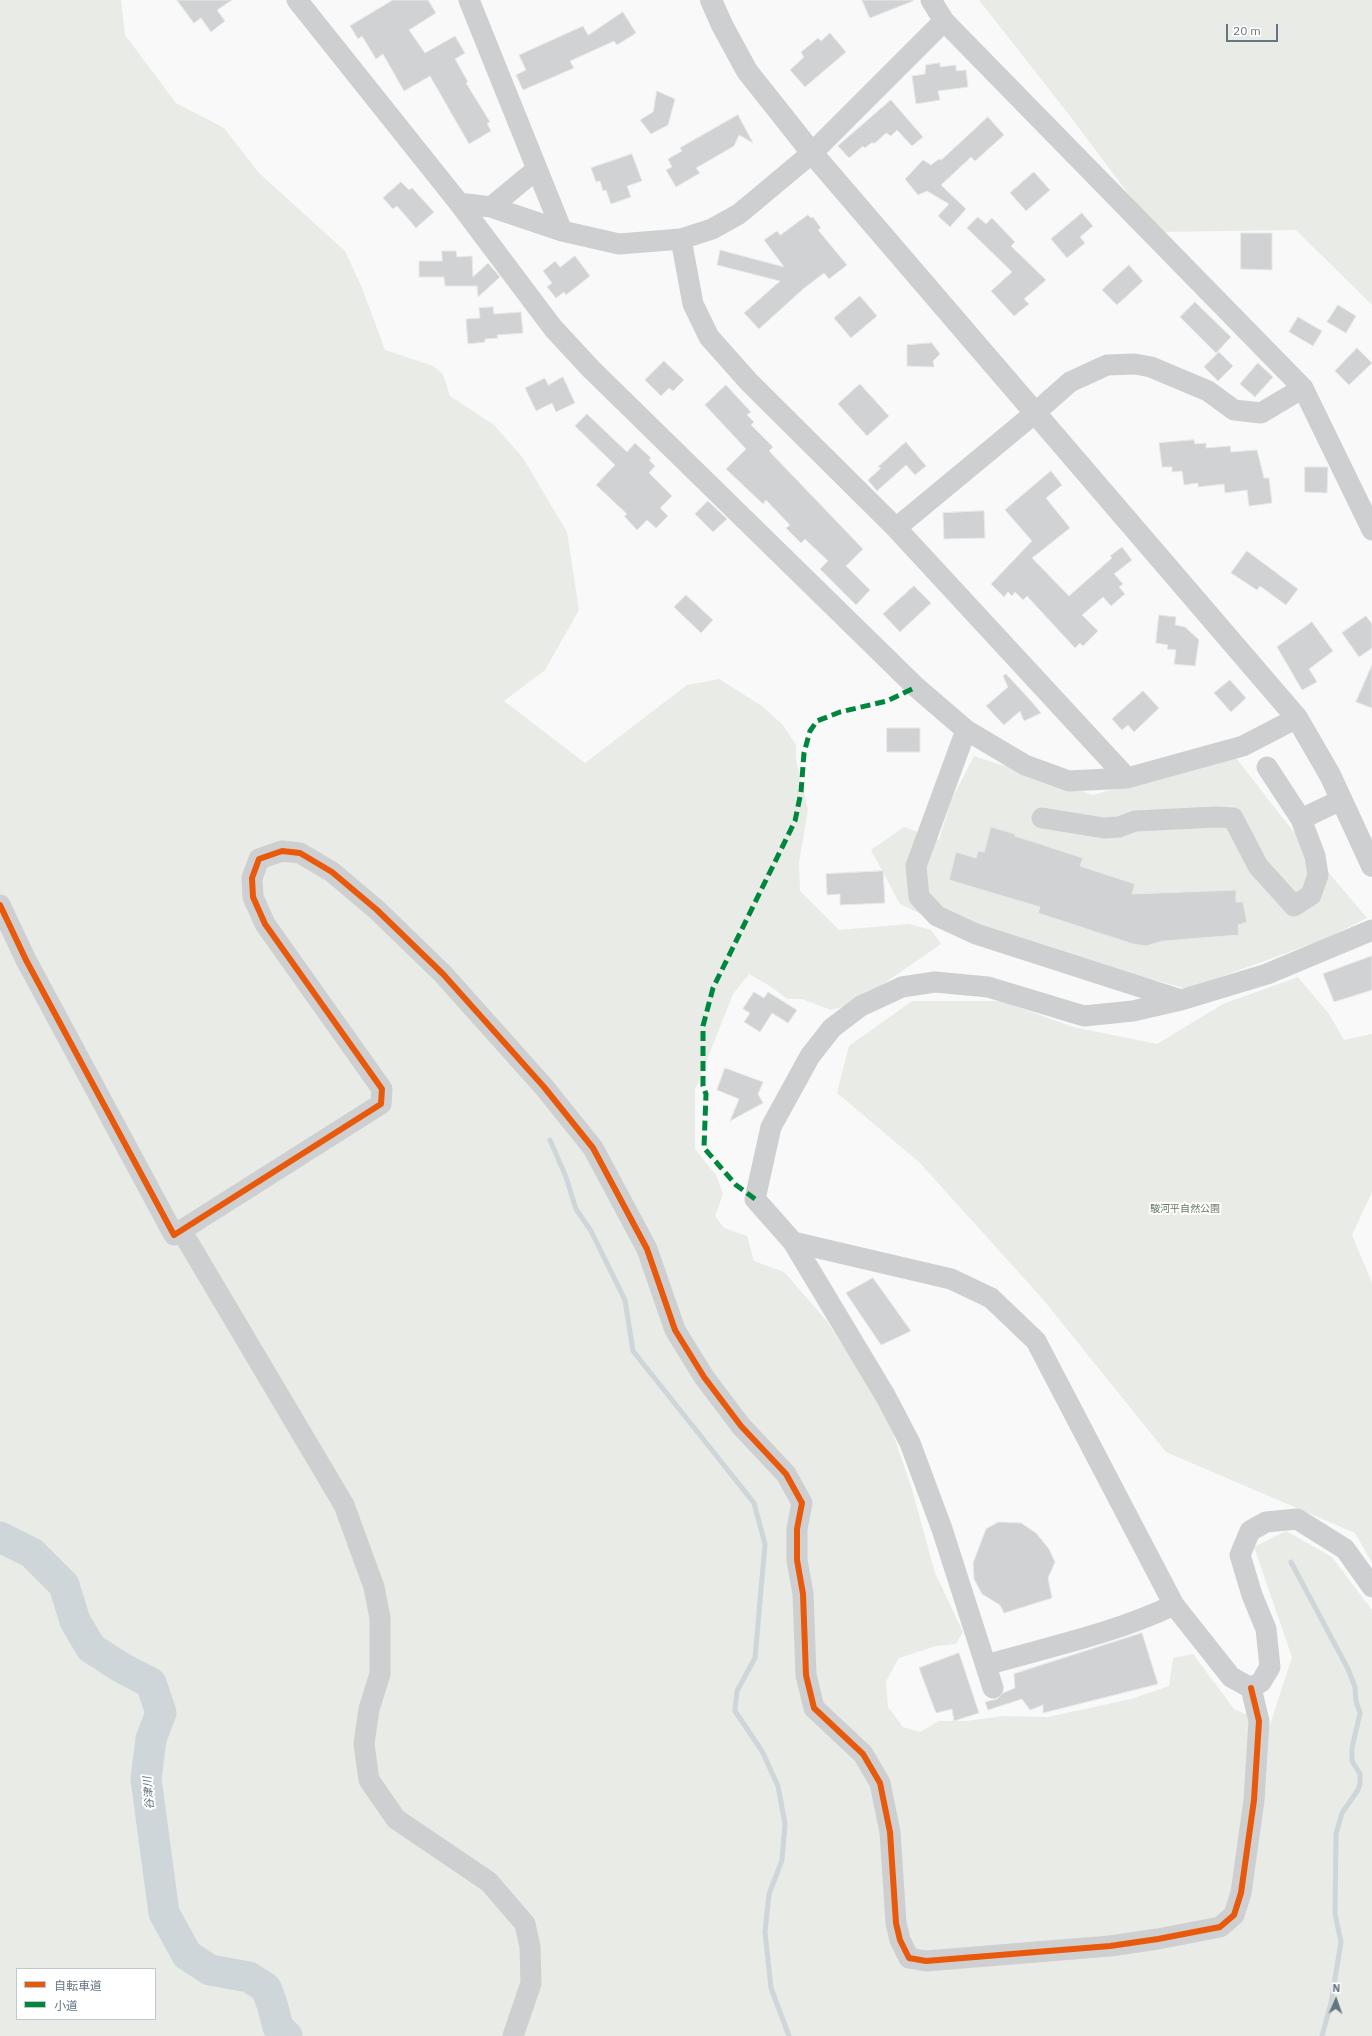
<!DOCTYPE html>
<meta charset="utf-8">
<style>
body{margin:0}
#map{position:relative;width:1372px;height:2036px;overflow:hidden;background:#f9f9f9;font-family:"IBM Plex Sans","Noto Sans JP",sans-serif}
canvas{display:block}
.legend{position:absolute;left:16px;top:1968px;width:140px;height:52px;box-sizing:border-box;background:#fff;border:1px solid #c1c8cd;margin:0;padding:5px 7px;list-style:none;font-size:12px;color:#657683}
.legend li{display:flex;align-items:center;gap:8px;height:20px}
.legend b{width:20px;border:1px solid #c1c8cd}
.north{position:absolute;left:1316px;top:1980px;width:40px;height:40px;-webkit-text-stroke:3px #fff;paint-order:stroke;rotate:2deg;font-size:11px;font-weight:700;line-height:16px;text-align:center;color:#657683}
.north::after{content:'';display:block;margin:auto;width:14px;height:18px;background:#657683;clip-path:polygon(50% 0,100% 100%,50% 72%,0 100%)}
.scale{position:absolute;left:1226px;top:24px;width:52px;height:18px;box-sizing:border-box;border:2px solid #657683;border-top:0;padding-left:5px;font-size:12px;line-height:14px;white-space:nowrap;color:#657683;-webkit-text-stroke:3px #fff;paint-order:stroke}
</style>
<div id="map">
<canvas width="1372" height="2036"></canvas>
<ul class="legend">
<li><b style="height:5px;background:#e8590c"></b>自転車道</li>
<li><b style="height:5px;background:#00873e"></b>小道</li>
</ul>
<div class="north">N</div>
<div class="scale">20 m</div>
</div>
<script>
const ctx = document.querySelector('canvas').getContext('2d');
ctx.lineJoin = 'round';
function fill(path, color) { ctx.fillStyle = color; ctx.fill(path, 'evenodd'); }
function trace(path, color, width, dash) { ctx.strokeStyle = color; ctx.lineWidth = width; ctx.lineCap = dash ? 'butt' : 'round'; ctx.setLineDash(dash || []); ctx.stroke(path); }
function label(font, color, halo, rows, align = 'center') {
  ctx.font = font + ' "IBM Plex Sans","Noto Sans JP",sans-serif'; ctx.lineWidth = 4; ctx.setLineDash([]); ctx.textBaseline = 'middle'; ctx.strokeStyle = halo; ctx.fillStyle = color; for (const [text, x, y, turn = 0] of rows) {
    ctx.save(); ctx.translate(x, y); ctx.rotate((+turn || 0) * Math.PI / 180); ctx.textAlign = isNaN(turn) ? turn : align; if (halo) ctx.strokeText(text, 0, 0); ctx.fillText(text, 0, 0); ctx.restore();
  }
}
const green = new Path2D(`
 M0,0H121L125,35L176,103L224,128L259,173L345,251L362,288L385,350L433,366L443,374L450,396L494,425L523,458L567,532L579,610L545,670L504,701L585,763L687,685L719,679L762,706L783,725L796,745V760L808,810L799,862L800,891L839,930L909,924L931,930L941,944L856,1003L831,1010L802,999H787L770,986L749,974L733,994L695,1090V1149L716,1175L723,1194L715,1216L724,1228L747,1236L754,1261L784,1272L826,1320L867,1383L890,1425L911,1486L935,1573L963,1632L956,1644L936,1646L899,1658L886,1681L888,1707L903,1727L920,1732L939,1721H966L1004,1716L1048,1717L1131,1699L1169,1686L1173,1658L1193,1654L1234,1709L1270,1725L1292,1657L1254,1547L1286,1531L1332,1557L1372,1610V2036H0ZM17,1969H155V2019H17Z
 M979,0H1372V305L1296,230L1157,232L1070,116Z
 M1233,754L1285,821L1367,918L1325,939L1187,989L927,917L900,904L871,850L904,827L939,840L951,801L974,756L1093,795Z
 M1298,977L1329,1014L1344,1040L1372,1034V1192L1352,1235L1372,1283V1563L1355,1533L1166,1452L1041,1297L919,1162L837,1093L849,1046L912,1001H1001L1073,1027L1157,1044L1223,1004Z`);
const stream = new Path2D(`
 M550,1140L566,1177L576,1209L591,1231L625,1300L633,1351L754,1503L765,1544L755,1658L737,1691L735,1711L762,1751L778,1786L785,1824L782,1860L769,1894L765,1932L771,1988L789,2036
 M1291,1562L1348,1669L1355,1687L1356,1701L1360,1713L1352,1748V1761L1360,1774V1784L1358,1790L1342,1813L1336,1834L1335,1914L1341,1942L1331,2003L1322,2036`);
const river = new Path2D(`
 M0,1537L32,1553L64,1585L75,1621L91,1648L122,1668L151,1683L161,1713L151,1739L146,1779L164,1913L187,1955L210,1970L249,1977L266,1988L272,2004L278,2027L287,2036`);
const building = new Path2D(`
 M177,0H232L217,10L225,21L211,32L201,18L194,23Z
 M393,0H428L436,13L409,30L425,53L455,36L465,53L455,59L468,82L466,83L490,122L487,123L491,131L469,144L430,76L404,91L383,54L376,59L362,36L358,39L350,26Z
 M862,0H913V1L870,18Z
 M623,12L636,33L617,45L614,41L570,61L574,68L523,90L516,75L526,70L519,55L583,26L588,35Z
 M830,33L846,52L805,87L790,70L804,57L801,52L818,38L821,41Z
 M940,63V67L956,65V71L966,70L968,87L938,91L940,100L916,104L912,76L925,74L926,65Z
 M657,91L675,99L668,125L651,134L640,120L653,112Z
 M891,100L923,137L912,146L897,130L891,136L886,133L875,143H871L865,148L863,146L849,158L838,146Z
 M738,115L753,143L739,135L734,146L696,168L700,173L676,187L666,170L672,167L668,159L682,151L680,148Z
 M988,117L1004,135L975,161L971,157L941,185L966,209L950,227L938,216L949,204L927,191L918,195L905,179L923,160L931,165L939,159L941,160Z
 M632,154L642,181L627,186L631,197L611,204L606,190L603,191L600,181L596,182L591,168Z
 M1034,172L1050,190L1026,211L1010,193Z
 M401,182L409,190L412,188L434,212L416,228L397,206L393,209L383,198Z
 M1082,213L1093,226L1080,237L1085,243L1067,258L1051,239Z
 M808,215L811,218L813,217L821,228L818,230L847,265L829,279L824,273L803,289L759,329L744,313L780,281L717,265L720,250L784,267L764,240L777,231L780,235Z
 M978,217L986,224L992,218L1015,242L1011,246L1046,280L1024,299L1029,304L1014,316L991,291L1012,272L967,228Z
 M1241,233H1272V270L1241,269Z
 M442,251H456L457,257L472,256L473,277L488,263L500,277L478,297L477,286H445L444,277H419V261H442Z
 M575,256L590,276L566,295L564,292L556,298L547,287L552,283L543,271L555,261L560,267Z
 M1129,265L1143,281L1117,305L1102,290Z
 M860,296L877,316L851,338L834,318Z
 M1195,302L1231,337L1216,353L1180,317Z
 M1338,305L1356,316L1346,333L1327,322Z
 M493,307L494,314L521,312L523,333L497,335L498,338L485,339V342L468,344L466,319L480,318L479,308Z
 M1298,317L1322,331L1313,346L1289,332Z
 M932,343L940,354L933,361L934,367L907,366V345Z
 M1357,348L1372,363L1349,385L1335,371Z
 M1219,352L1233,366L1218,381L1204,367Z
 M664,361L684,380L673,391L669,388L661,396L645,380Z
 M1258,363L1273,377L1255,397L1240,384Z
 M563,377L575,403L556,412L552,403L536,411L525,388L545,378L548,385Z
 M860,384L889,416L867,436L838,404Z
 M726,385L751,412L747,415L754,422L751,425L773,447L769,451L863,549L846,566L870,590L856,605L820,569L828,561L805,539L801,543L786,528L790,525L766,500L763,504L726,469L746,449L705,405Z
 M587,414L627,452L635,443L651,458L649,460L655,466L649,473L672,496L660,508L668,516L656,528L647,520L637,530L624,516L627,514L596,485L615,465L575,426Z
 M1194,440L1195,444L1206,443V448L1230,446L1231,452L1257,450L1264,478H1269L1272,503L1249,506L1247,490L1225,493L1224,484L1198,487V483L1184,485L1182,471L1172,472V467H1162L1159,443Z
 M906,442L926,466L915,475L906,465L877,491L868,480L881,468L878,467Z
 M1305,467H1328L1327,493L1305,492Z
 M1051,471L1062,485L1046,498L1070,528L1032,558L1069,596L1112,558L1110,556L1122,547L1132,560L1114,574L1123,584L1119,587L1125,594L1111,606L1103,597L1082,615L1098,631L1083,646L1080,643L1075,648L1027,596L1023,600L1015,592L1012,596L1008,592L1004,597L991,584L1032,541L1005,510Z
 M708,501L727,519L713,532L695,514Z
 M984,511L985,538L944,539L943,513Z
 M1247,551L1298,589L1286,605L1260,586L1257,590L1231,573Z
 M914,586L931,603L900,632L883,614Z
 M686,595L713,620L701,633L674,607Z
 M1159,615L1176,617L1175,625L1185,627L1199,640L1195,666L1174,664L1176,650L1167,649L1168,645L1156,643Z
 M1366,616L1372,624V648L1359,657L1342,633Z
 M1312,622L1333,651L1309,669L1317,682L1302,690L1277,647Z
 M1372,665V708L1356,702Z
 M1006,674L1031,701L1041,713L1024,721L1020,711L1004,725L986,706L1008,687L1003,676Z
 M1230,680L1246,698L1231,712L1214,693Z
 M1143,691L1159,708L1134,732L1128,725L1122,730L1112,719Z
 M887,728H920V752H887Z
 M991,827L1015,834V836L1083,858L1080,866L1135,884L1132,894L1236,890V902H1243L1247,922L1238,925L1239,935L1163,941L1146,946L1133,944L1038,913L1040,907L949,880L956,852L976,858L978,851L984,852Z
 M883,871L885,903L840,905V894L827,895L826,874Z
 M1372,956V990L1334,1002L1323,974Z
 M754,992L764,998L768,992L797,1010L788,1023L772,1013L760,1032L744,1022L750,1013L743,1009Z
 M725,1068L763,1082L758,1094L763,1103L730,1121L739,1099L717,1090Z
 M873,1278L911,1331L881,1345L846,1293Z
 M999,1522L1021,1523L1036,1533L1049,1549L1055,1562L1048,1578L1052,1598L1004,1613L1000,1605L982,1594L974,1579L973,1563L986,1529Z
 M1142,1633L1158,1684L1043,1713V1705L1030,1710L1022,1699L988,1710L985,1702L997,1699L1003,1693L1015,1688L1014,1674Z
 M959,1653L979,1713L954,1721L952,1709L936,1713L919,1668Z`);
const minor = new Path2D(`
 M297,0L459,203L553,328L591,369L916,687L966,730L1025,765L1069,781L1127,778L1243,746L1297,718
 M469,0L562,231
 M931,0L944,21L1303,388L1372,530
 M459,203L491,207L562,231L619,244L681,239L712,229L739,214L812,153L944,21
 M491,207L537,169
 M681,239L693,304L709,337L749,382L896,528L1127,778
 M896,528L1035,413L1070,382L1107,365L1135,364L1151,367L1208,391L1234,410L1261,413L1303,388
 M966,730L916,866L919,897L937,916L976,934L1181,1000
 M1267,767L1301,819L1341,800
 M1042,818L1104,828L1119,827L1135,821L1216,817L1233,818L1258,866L1294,906L1311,895L1318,875L1315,856L1301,819
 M0,905L26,960L174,1235L381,1104L382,1089L265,924L253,897L252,878L259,859L282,851L300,853L332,872L377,910L443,974L544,1087L593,1148L647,1249L675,1330L704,1377L741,1426L786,1474L802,1503L797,1529V1560L803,1594L806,1675L814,1708L863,1754L880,1783L890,1832L896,1923L900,1940L909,1958L926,1961L1110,1946L1158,1939L1220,1927L1234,1915L1241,1893L1254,1800L1259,1721L1251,1688
 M1372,930L1267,974L1181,1000L1133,1011L1084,1016L988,987L935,982L902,987L861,1006L832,1028L810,1056L771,1127L755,1199L793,1242L951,1279L991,1298L1036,1341L1174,1605L1231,1677L1251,1688L1261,1682L1270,1667L1266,1629L1252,1595L1240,1555L1250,1531L1266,1522L1297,1519L1345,1549L1372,1587
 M181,1230L344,1505L374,1587L380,1618V1674L369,1709L364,1744L369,1780L396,1819L489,1882L525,1924L530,1947L531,1983L513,2036
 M793,1242L886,1397L910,1443L942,1529L993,1688
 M986,1665C1049,1647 1115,1633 1174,1605`);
const tertiary = new Path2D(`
 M711,0L722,25L747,71L812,153L1297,718L1330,775L1372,866`);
const quiet = new Path2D(`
 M755,1199L736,1185L704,1148L706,1094L703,1086V1026L713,988L795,821L801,792L804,753L810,731L817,721L840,712L887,701L916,687`);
const cycleway = new Path2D(`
 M0,905L26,960L174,1235L381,1104L382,1089L265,924L253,897L252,878L259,859L282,851L300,853L332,872L377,910L443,974L544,1087L593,1148L647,1249L675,1330L704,1377L741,1426L786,1474L802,1503L797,1529V1560L803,1594L806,1675L814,1708L863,1754L880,1783L890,1832L896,1923L900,1940L909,1958L926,1961L1110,1946L1158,1939L1220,1927L1234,1915L1241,1893L1254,1800L1259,1721L1251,1688`);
const parkNames = [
 ["駿河平自然公園",1185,1209]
];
const waterNames = [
 ["谷津川",149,1793,-95]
];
fill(green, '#e8ebe6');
trace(stream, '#ced6d9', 5);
trace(river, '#ced6d9', 31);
fill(building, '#d0d2d3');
trace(building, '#e8e8e8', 1);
trace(minor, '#cecfd0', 21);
trace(tertiary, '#cecfd0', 22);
trace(quiet, '#00873e', 5, [10, 5]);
trace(cycleway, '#e8590c', 6);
label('10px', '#687a64', '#fff', parkNames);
label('italic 11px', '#60757c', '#fff', waterNames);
</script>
